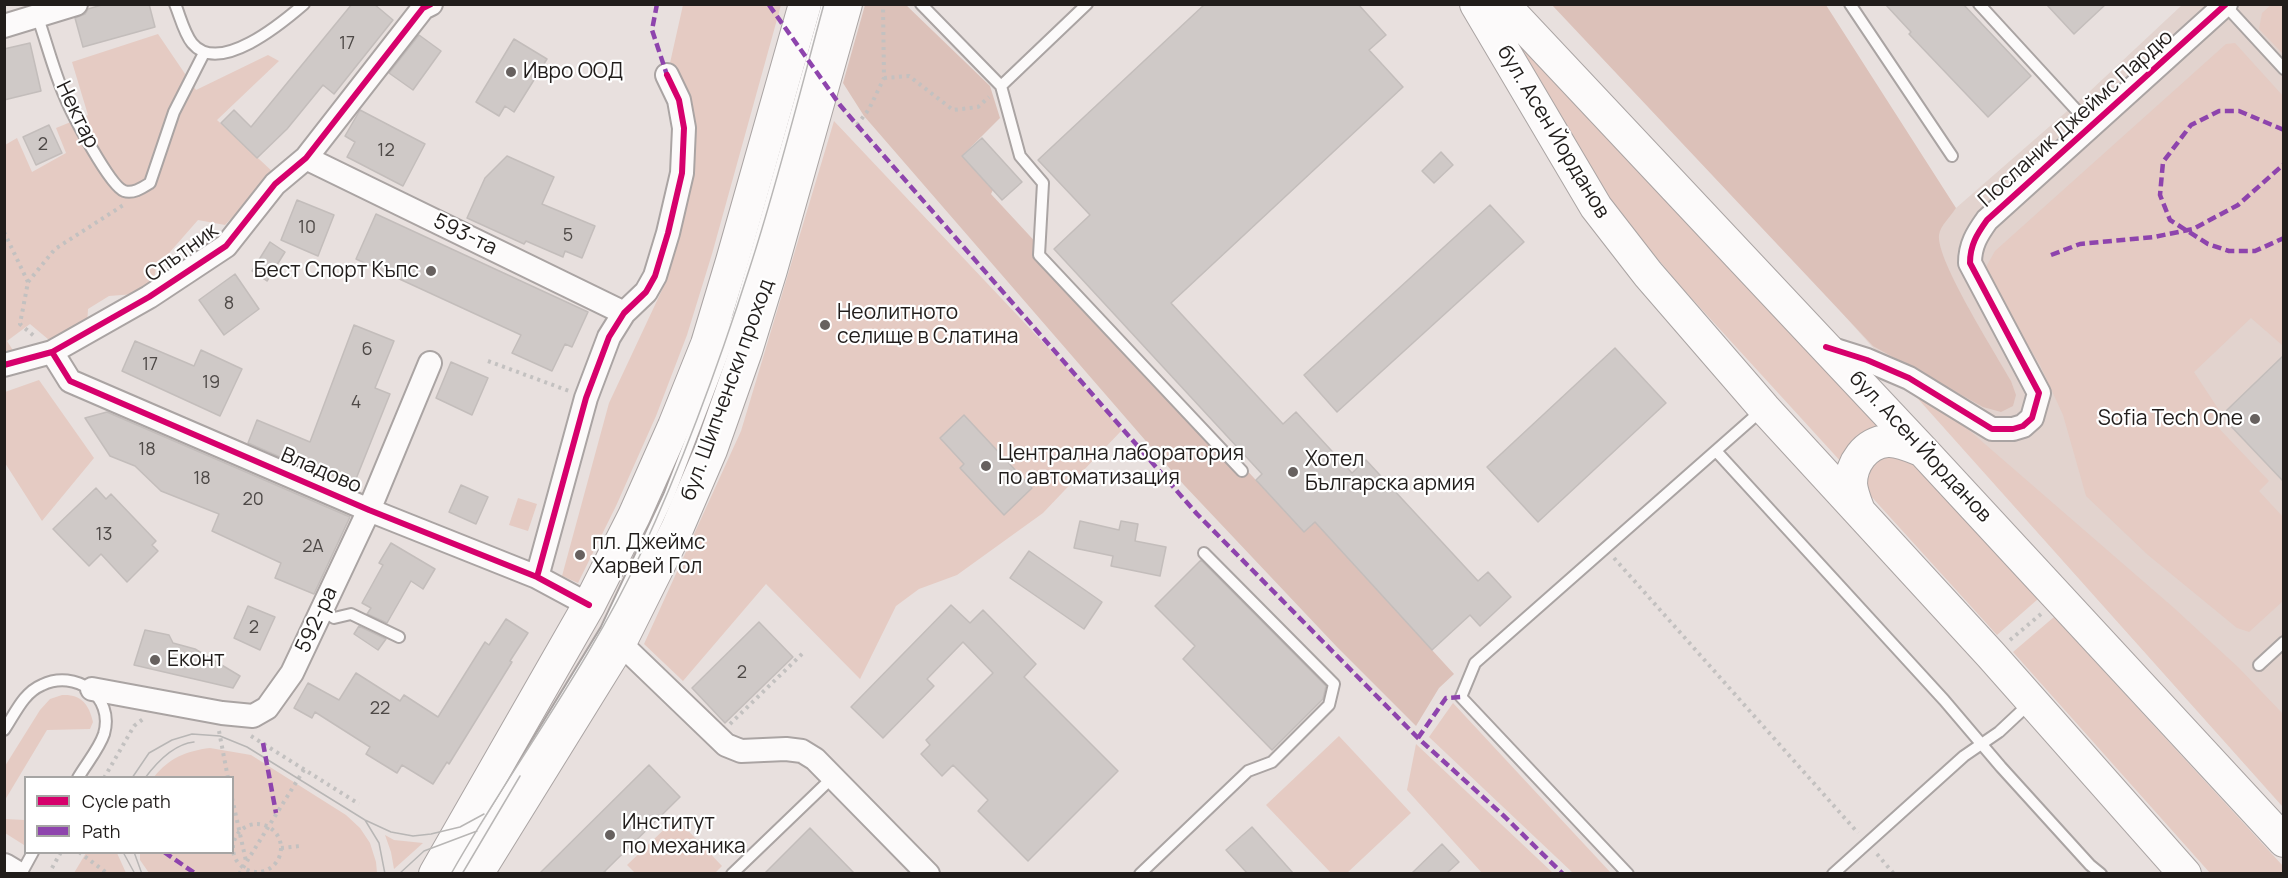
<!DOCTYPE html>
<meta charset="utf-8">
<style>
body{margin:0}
#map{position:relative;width:2288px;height:878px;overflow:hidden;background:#e8e0de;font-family:Manrope,sans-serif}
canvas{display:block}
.frame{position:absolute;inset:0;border:6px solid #211d1b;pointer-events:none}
.legend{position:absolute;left:24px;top:776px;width:210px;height:78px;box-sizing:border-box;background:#fff;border:2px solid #a6a5a4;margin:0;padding:8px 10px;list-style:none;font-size:18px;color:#211d1b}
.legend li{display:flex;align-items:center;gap:12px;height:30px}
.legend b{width:30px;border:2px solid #a6a5a4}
</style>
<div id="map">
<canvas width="2288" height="878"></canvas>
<div class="frame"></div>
<ul class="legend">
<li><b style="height:8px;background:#d6006c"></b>Cycle path</li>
<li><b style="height:8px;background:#8e44ad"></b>Path</li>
</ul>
</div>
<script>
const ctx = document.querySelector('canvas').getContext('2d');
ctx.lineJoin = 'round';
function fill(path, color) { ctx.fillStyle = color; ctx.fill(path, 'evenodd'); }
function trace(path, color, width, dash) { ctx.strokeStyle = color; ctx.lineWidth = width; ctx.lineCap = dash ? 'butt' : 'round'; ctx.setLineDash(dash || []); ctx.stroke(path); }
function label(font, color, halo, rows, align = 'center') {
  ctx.font = font + ' Manrope,sans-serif'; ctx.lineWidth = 4.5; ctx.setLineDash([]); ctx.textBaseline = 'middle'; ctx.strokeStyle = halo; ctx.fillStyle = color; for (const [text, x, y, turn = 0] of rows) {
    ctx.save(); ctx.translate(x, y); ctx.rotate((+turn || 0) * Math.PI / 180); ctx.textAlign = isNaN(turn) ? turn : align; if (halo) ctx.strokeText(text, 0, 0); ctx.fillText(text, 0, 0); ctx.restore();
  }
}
const built = new Path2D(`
 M2182,5H2283V807L1834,304L1956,208L2089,92Z`);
const green = new Path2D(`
 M2272,4L2283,5V54L2259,29L2262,13Z
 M683,5H781L712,254L687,335L656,416L616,506L578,583L562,576L609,403L662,290L688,194L694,127L690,93L670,63Z
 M158,34L196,90L268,55L279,61L217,120L274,173L225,225L198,220L156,268L154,279L135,294L109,296L88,309L87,326L55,345L30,324L7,341L16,355L5,358V145L17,138L32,172L66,153L56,128L88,115L72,62Z
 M1514,37L1883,432L1843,464L1684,290L1618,212L1599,184Z
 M2235,43L2283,96V344L2282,345L2251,318L2194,372L2219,410L2210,419L2269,481L2259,491L2283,517V601L2249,632L2237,628L2148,555L2086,496L2063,415L2040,365L1988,279L1986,267L1995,251L2226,44Z
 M834,121L1053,353L1122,430L1043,513L957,575L919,589L896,606L860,679L766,584L683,681L644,644L741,431Z
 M39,380L94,458L42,521L5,463V392Z
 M1911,391L1948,412L2174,608L2239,668L2283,714V807Z
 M1890,454L1911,462L2038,599L1997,635L1869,494L1866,487L1868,464Z
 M518,498L537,504L528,531L509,525Z
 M2054,617L2283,866V873H2210L2013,652Z
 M62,695C81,694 89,704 93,722L90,729L47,730L5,800V766L40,710L50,699Z
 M1453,703L1611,873H1573L1429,737Z
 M1339,736L1411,813L1347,873H1331L1266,805Z
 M1416,744L1553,873H1482L1407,790Z
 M210,748L251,755L346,815L360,828L370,843L376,862L377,873H149L140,860V853L232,852V778L154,777C169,758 186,751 210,748Z
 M676,818L722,866L715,873H635L627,865Z
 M5,819L25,820L24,845L5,833Z
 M385,835L394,840L423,843L394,869L391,852Z
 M86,853H117L126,873H74Z`);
const forest = new Path2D(`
 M905,4L990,86L1000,118L962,156L993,190L991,194L1304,532L1315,522L1454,674L1439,688L1416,726L1337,647L1184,485L864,116L843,83L865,5Z
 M1552,5H1826L1956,208C1951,216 1940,226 1939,235C1936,260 1996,354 2011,381L2016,395L2013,406L2001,412L1983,407L1873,346Z`);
const building = new Path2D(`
 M105,4H149L155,27L83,47L75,18L85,14L88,9Z
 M352,4H374L393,20L334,94L323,85L287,129L257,158L221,123L234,110L251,127Z
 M1205,4H1358L1386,35L1369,50L1403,87L1171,303L1283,424L1296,412L1352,473L1366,460L1478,581L1488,572L1511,597L1480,626L1470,615L1432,650L1315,522L1304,532L1256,480L1262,474L1054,249L1090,215L1038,160Z
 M1885,4H1963L2031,76L1988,117L1909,34L1911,32Z
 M2046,4H2106L2074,34Z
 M419,35L441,51L413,90L389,73Z
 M514,39L547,59L514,112L505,106L499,116L476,102Z
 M30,43L41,91L4,100V49Z
 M360,110L425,144L403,186L347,157L355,142L345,136Z
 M49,125L62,153L36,165L23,137Z
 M982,138L1022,182L1002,200L962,156Z
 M1441,152L1453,165L1434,183L1422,171Z
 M507,156L554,177L542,204L595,226L582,258L565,251L563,257L526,241L524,244L467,218L485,178Z
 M297,200L334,215L318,256L281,240Z
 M1490,205L1524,242L1337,412L1304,375Z
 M376,214L588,312L572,347L565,344L552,371L512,353L521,335L356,259Z
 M270,242L285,252L267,281L252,271Z
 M235,274L259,309L224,335L199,300Z
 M354,325L394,341L375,388L390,394L354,484L298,461L296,464L248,443L257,420L310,442Z
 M135,341L194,366L201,350L242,369L220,416L122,371Z
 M1615,348L1666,403L1538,522L1487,467Z
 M2283,356V481L2227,422L2225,416L2227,410Z
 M451,362L488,378L472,415L436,398Z
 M107,412L350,517L314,594L275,578L281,563L212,531L219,514L161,491L135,466L110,456L85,418Z
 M964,415L1032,488L1004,515L960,468L964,464L940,438Z
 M461,485L488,497L476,524L449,512Z
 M96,488L106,499L111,494L156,541L152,545L158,551L127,582L101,554L89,566L53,529Z
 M1080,521L1119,530L1121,521L1138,524L1135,541L1166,547L1160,576L1111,566L1113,556L1074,548Z
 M391,543L435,569L423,589L411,581L387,623L367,614L371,608L362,603L383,565L379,563Z
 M1029,551L1102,602L1084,629L1010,578Z
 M1201,560L1326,686L1323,699L1272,750L1183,659L1195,646L1155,606Z
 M951,605L970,623L983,610L1036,664L1024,677L1118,771L1028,861L978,811L988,800L953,765L942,776L921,754L930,745L926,740L993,673L963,642L927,679L934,686L883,738L851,707Z
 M248,606L275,617L260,650L234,638Z
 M506,619L528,633L510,661L512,662L449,764L447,762L433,784L402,765L397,773L366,754L370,747L315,712L312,718L294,708L308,683L339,700L356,673L400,701L404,695L438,717L485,642L489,645Z
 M759,622L793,657L725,723L692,688Z
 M359,626L386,639L378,650L354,634Z
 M145,630L169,635L173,643L195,649L240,676L233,688L134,665Z
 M649,765L680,797L603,873H540Z
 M1252,827L1293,873H1247L1226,850Z
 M810,828L854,873H765Z
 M1442,844L1459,862L1447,873H1412Z`);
const path = new Path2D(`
 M769,4V5
 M884,78L909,76L953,110L978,107L989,97
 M857,125L869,109L884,78L883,4
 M4,232L28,282L20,324L34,336
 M28,282L55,249L125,204
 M488,361L569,391
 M1614,558L1858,833
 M2010,640L2041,614
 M730,724L803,653
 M219,731L228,778
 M251,736L359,804
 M104,778L134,726L143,719
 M232,798L246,861
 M233 848a24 24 0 1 1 48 0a24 24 0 1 1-48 0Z
 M281,848L300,846
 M79,852L108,874
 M1877,854L1894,874
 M52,868L61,852
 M604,872L605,874
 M239,874L305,768`);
const service = new Path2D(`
 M175,4C180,16 184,33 192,43C219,76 282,23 304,4
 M921,4L1001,86L1020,156L1043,183L1039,255L1242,471
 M1850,4L1952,156
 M1979,4L2091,126
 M2225,5L2284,69
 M38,18C47,44 54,72 65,97C72,114 110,186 124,191C133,194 142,188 150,183L174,112L204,53
 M1001,86L1087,4
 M1716,451L1944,700L2001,767L2090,865L2101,874
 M322,609L334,618L351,614L399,637
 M2259,665L2284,642
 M4,730C15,714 23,693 42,685C75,669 115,696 104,734C99,749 86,764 78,778
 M21,874L33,852
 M457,874L606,630L669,496L738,315L827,4
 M732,874L833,777
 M1140,874L1248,771L1272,762L1329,705L1334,684L1204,553
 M1628,874L1461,697L1475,663L1762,410
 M1833,874L1964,756L1999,732L2030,703`);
const minor = new Path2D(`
 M4,26L76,4
 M306,158L624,313
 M1829,348L1867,360L1909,378L1992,429H2013L2023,426L2032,418L2039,393L1970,263C1970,245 1977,234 1987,220L2226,4
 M52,352L70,381L369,510L537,577L589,605
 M4,365L52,352L149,297L226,246L275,184L306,158L423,8L431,4
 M537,577L586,398L609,337L624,313L646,292L655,276L668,233L682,173L684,128L679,100L667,75
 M620,643L726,745L741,751L786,749L802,751L815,759L928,874
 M92,689L222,713L253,716L267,708L292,673L369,510L430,363`);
const tertiary = new Path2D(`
 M4,868L14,874`);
const secondary = new Path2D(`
 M1476,4L1596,207L1648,274L1764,408L1991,655L2185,874
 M1503,4L1923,451L2284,841
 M1859,511C1856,503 1852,494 1851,484C1851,464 1865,443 1887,441C1899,440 1911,446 1923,451
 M435,874L589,605L634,516L674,426L707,344L732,261L805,4
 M477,874L620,643L677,529L711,450L746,351L771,270L846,4`);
const tram = new Path2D(`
 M132,778L149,753L172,740L192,734L220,736L247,747L365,820L391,832L413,836L431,834L460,827L484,814
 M145,778C157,762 174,744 194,742
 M365,820L379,843L385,874
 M123,852L135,874
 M134,852L142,874
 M399,874L424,851L477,831
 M451,874C512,766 589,666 641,553C684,460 719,364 750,267C778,181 800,92 824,4
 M462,874L520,776`);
const quiet = new Path2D(`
 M657,4L652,30L667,75
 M769,5L840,105L857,125L1197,514L1418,738L1505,817L1563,874
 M2284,130L2239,111H2219L2191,125L2163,162L2160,195L2170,220L2208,244L2229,251H2255L2284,238
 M2051,255L2080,244L2154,237L2193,229L2238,205L2284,164
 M1418,738L1446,698L1461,697
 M263,743L276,813
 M164,852L196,874`);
const cycleway = new Path2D(`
 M1826,347L1867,360L1909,378L1992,429H2013L2023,426L2032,418L2039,393L1970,263C1970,245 1977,234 1987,220L2226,4
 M52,352L70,381L369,510L537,577L589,605
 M4,365L52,352L149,297L226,246L275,184L306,158L423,8L431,4
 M537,577L586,398L609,337L624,313L646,292L655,276L668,233L682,173L684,128L679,100L667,75`);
const markers = [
 [511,72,6,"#67615f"],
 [431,271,6,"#67615f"],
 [825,325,6,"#67615f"],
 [2255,419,6,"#67615f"],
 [986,466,6,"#67615f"],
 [1293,472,6,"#67615f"],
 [580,555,6,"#67615f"],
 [155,660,6,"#67615f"],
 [610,835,6,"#67615f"]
];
const numberNames = [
 ["17",347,44],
 ["2",43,145],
 ["12",386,151],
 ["10",307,228],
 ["5",568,236],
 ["8",229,304],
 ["6",367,350],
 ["17",150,365],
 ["19",211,383],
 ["4",356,403],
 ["18",147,450],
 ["18",202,479],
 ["20",253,500],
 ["13",104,535],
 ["2А",313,547],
 ["2",254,628],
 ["2",742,673],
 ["22",380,709]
];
const poiNames = [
 ["Ивро ООД",523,72],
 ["Бест Спорт Къпс",419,271,"right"],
 ["Неолитното",837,313],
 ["селище в Слатина",837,337],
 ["Sofia Tech One",2243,419,"right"],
 ["Централна лаборатория",998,454],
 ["по автоматизация",998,478],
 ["Хотел",1305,460],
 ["Българска армия",1305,484],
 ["пл. Джеймс",592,543],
 ["Харвей Гол",592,567],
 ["Еконт",167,660],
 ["Институт",622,823],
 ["по механика",622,847]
];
const streetNames = [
 ["Нектар",77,115,64],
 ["Посланик Джеймс Пардю",2076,119,-42],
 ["бул. Асен Йорданов",1553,132,59],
 ["593-та",465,235,26],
 ["Спътник",182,253,-36],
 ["бул. Шипченски проход",728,390,-70],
 ["бул. Асен Йорданов",1920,447,47],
 ["Владово",321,471,23],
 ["592-ра",317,620,-65]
];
fill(built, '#e2d3ce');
fill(green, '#e5cbc3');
fill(forest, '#dcc1b9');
fill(building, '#cfc9c7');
trace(building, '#c3bdbb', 1.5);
trace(service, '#aaa4a3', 14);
trace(minor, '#aaa4a3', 26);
trace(tertiary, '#aaa4a3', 32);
trace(secondary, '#aaa4a3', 34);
trace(path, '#c3c1c0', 4, [3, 4.5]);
trace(service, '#fcfafa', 10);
trace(minor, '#fcfafa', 22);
trace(tertiary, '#fcfafa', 28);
trace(secondary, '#fcfafa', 32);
trace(tram, '#b8b6b5', 1.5);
trace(quiet, '#8e44ad', 4.5, [9, 4.5]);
trace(cycleway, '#d6006c', 6);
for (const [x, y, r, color] of markers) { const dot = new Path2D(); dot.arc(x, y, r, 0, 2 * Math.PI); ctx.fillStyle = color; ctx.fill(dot); trace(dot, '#fff', 2); }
label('18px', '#4e4947', null, numberNames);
label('21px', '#211d1b', '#fff', poiNames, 'left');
label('21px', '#211d1b', '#fff', streetNames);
</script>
